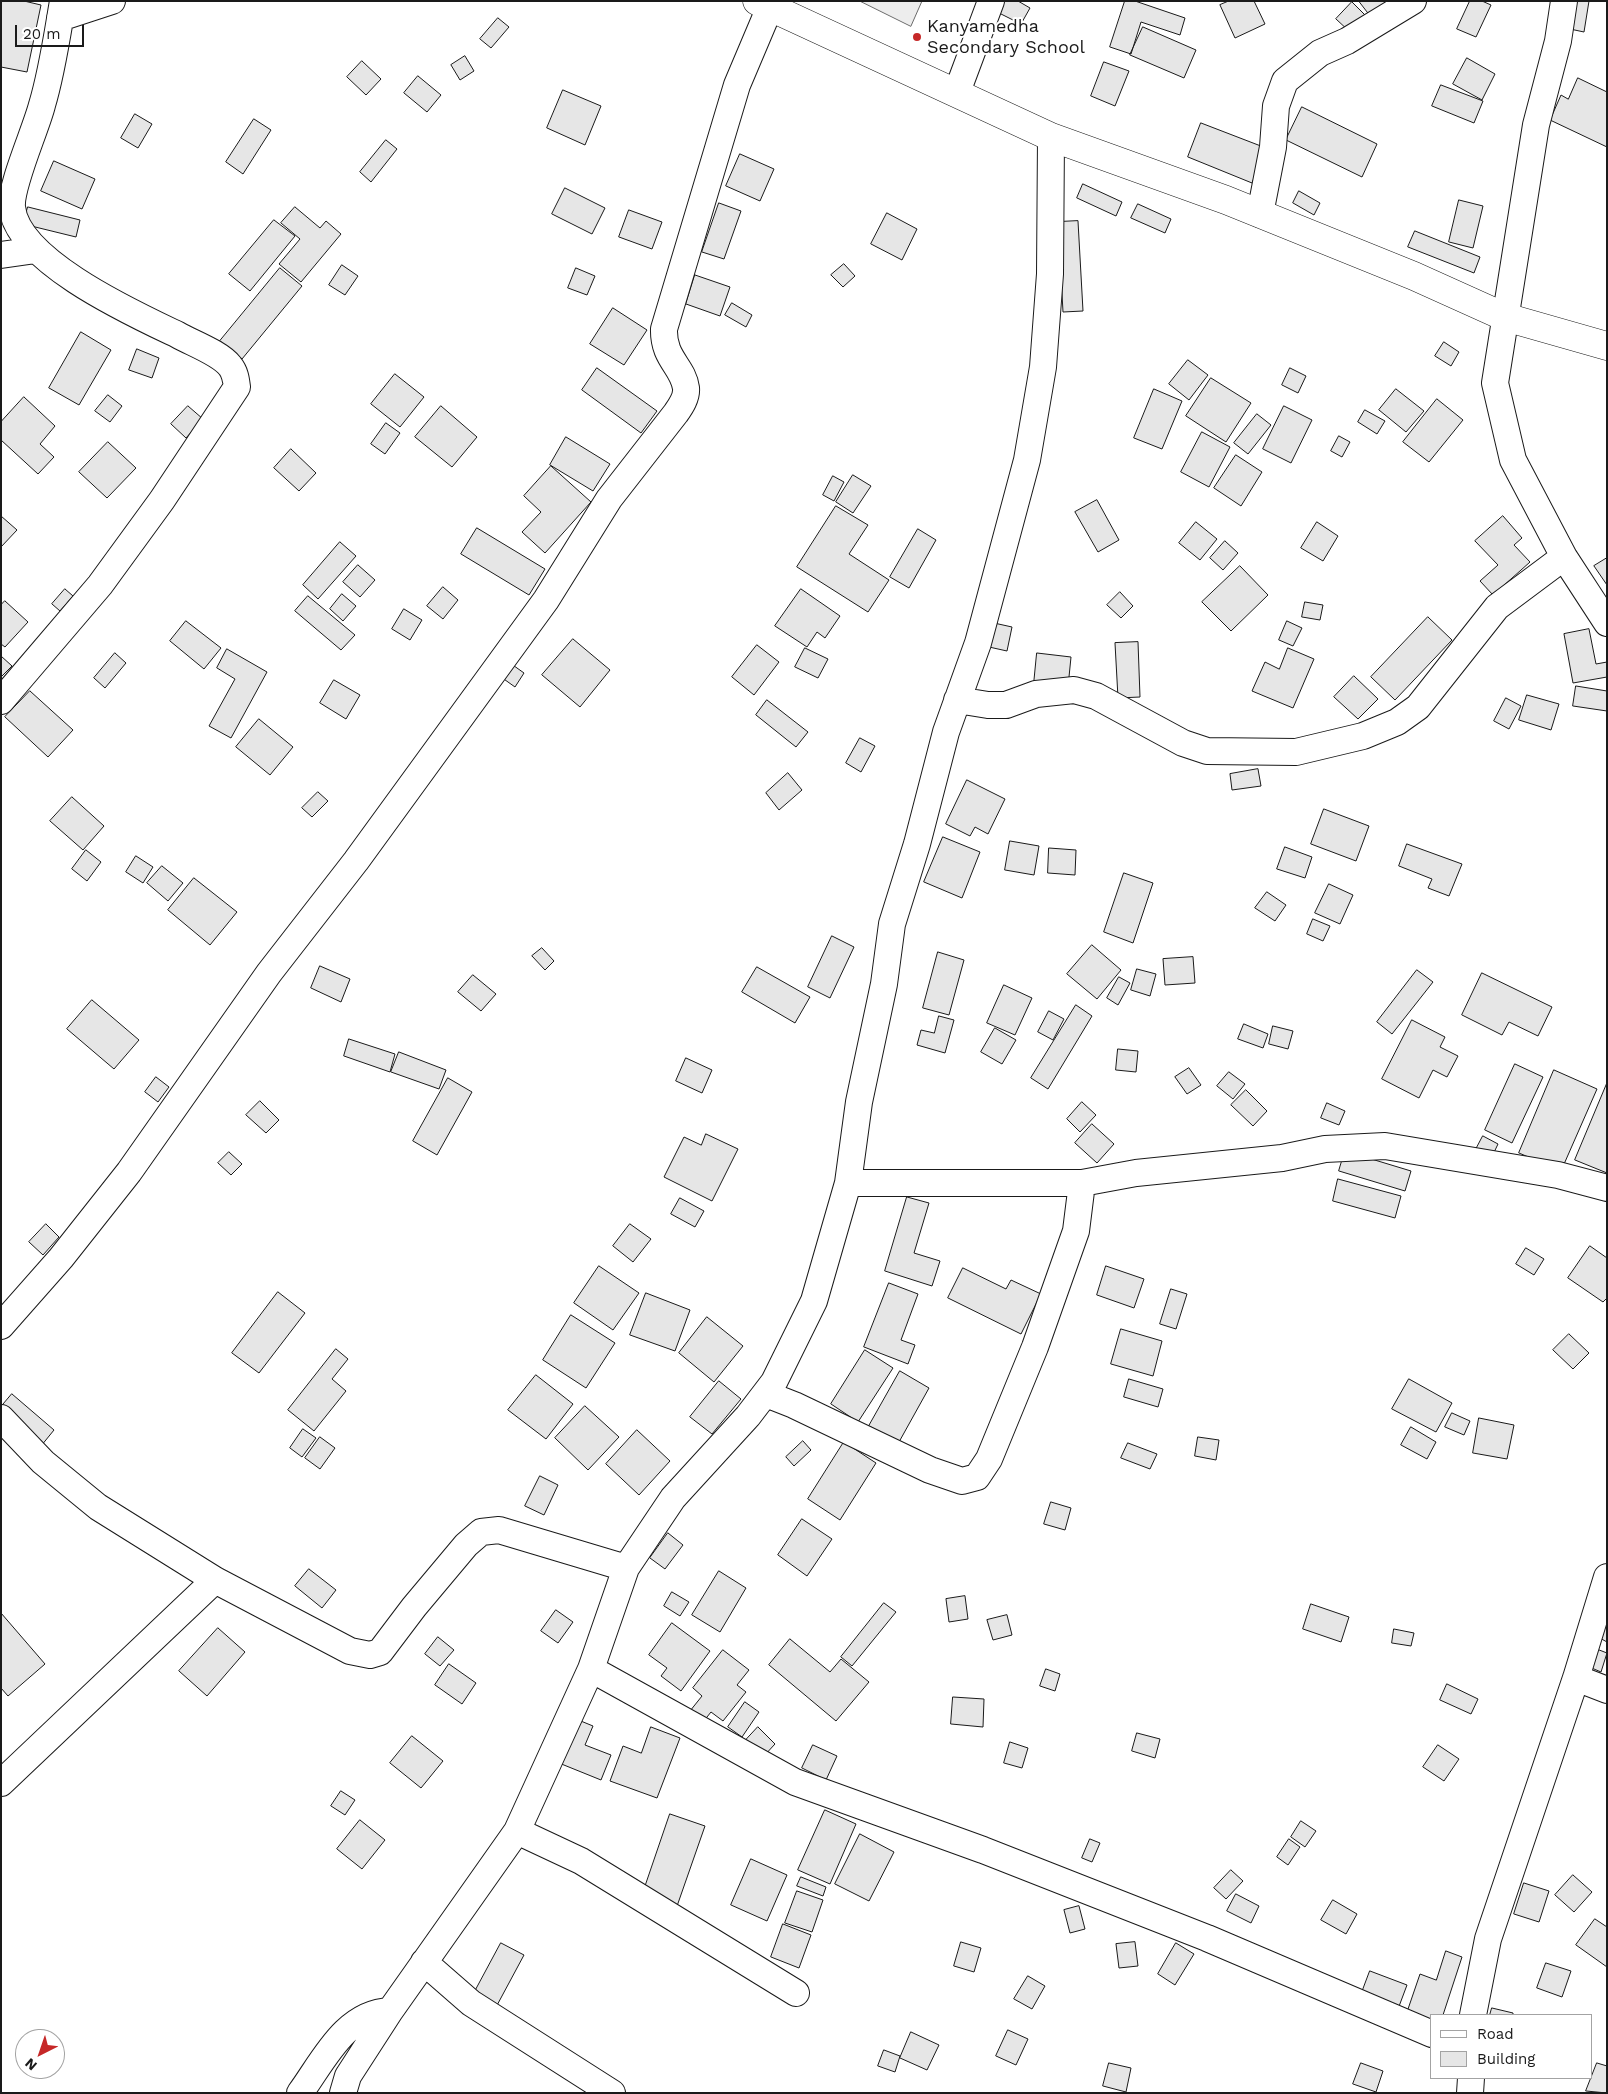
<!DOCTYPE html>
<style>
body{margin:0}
#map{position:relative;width:1608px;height:2094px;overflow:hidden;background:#fff;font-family:"Work Sans",sans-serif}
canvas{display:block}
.frame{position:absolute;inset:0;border:2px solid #1a1a1a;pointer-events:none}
.legend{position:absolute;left:1430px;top:2014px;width:162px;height:65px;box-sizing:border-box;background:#fff;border:1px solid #a3a3a3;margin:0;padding:6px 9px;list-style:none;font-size:15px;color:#1a1a1a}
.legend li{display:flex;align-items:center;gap:10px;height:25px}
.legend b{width:25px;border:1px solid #a3a3a3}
.north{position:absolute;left:15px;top:2029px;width:50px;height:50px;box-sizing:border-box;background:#fff;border:1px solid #a3a3a3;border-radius:50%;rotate:221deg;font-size:14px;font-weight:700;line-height:20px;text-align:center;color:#1a1a1a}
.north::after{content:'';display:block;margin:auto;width:18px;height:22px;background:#c62828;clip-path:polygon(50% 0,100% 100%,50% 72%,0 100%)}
.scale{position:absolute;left:15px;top:25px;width:69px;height:22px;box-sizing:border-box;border:2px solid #1a1a1a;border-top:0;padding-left:6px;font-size:15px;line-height:18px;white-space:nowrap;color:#1a1a1a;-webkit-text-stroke:4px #fff;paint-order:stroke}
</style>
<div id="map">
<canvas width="1608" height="2094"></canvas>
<div class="frame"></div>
<ul class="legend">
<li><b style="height:6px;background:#fff"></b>Road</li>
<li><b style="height:14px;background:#e6e6e6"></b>Building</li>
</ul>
<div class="north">N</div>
<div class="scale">20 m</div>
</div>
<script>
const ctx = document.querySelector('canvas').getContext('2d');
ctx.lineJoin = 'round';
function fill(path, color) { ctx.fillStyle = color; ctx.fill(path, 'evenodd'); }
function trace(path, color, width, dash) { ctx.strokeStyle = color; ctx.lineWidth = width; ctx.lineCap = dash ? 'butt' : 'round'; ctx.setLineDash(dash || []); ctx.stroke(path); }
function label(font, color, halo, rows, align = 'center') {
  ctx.font = font + ' "Work Sans",sans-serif'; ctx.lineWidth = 4; ctx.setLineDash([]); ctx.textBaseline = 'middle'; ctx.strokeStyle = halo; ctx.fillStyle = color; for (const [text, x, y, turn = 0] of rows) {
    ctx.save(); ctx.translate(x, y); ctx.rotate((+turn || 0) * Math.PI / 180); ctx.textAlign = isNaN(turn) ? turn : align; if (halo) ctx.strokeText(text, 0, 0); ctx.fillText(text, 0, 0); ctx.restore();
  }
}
const built = new Path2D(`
 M860,1H922L911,26Z`);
const building = new Path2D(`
 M1,1H24L41,5L27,72L1,67Z
 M1003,1H1018L1030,8L1021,24L997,12Z
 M1125,1H1135L1185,18L1180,35L1141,22L1131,54L1110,47Z
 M1229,1H1254L1265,24L1235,38L1220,5Z
 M1359,1H1392L1373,19Z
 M1470,1H1482L1491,5L1476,37L1457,29Z
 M1574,1H1589L1584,32L1570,29Z
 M1352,2L1366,16L1350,32L1336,19Z
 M498,18L509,27L491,48L480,39Z
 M1143,27L1196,50L1184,78L1130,55Z
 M465,56L474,71L460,80L451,65Z
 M1467,58L1495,74L1482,100L1453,84Z
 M362,61L381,79L366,95L347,77Z
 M1104,62L1129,71L1115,106L1091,96Z
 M418,76L441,95L427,112L404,93Z
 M1578,78L1607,92V147L1550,120L1561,95L1568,99Z
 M1441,85L1483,101L1474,123L1432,106Z
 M563,90L601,106L585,145L547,128Z
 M1302,107L1377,144L1362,177L1286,140Z
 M135,114L152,124L138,148L121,138Z
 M254,119L271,130L243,174L226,162Z
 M1201,123L1266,148L1252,183L1188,157Z
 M386,140L397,149L371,182L360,172Z
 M740,154L774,169L760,201L726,186Z
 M54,161L95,179L82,209L41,191Z
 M1083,184L1122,202L1116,216L1077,198Z
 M565,188L605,208L592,234L552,214Z
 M1299,191L1320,203L1314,215L1293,203Z
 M1459,200L1483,206L1473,248L1449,242Z
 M719,203L741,211L724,259L702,252Z
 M1138,204L1171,219L1165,233L1131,218Z
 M28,207L80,220L76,237L23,224Z
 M295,207L320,228L326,221L341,234L301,282L279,264L300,239L281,223Z
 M629,210L662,222L652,249L619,237Z
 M887,213L917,229L902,260L871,244Z
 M274,220L295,236L250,291L229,274Z
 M1078,221L1083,311L1063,312L1058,222Z
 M1415,231L1480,257L1474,273L1408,247Z
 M844,264L855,276L843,287L831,275Z
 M342,265L358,276L345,295L329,285Z
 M280,268L302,286L242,359L220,341Z
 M576,268L595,276L587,295L568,288Z
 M695,275L730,287L720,316L686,304Z
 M732,303L752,315L746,327L725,315Z
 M613,308L647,330L624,365L590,344Z
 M81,332L111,350L79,405L49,388Z
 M1444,342L1459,352L1451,366L1435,356Z
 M137,349L159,358L152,378L129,370Z
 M1188,360L1208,375L1189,400L1169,384Z
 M597,368L657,411L641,433L582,390Z
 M1290,368L1306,376L1298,393L1282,385Z
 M395,374L424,397L400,427L371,404Z
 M1211,378L1251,403L1226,442L1186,416Z
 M1154,389L1182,401L1162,449L1134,438Z
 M1396,389L1424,411L1406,432L1379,410Z
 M108,395L122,406L110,422L95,411Z
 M24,397L55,426L40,444L54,457L38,474L1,440V422Z
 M1437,399L1463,420L1429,462L1403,442Z
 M188,406L203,419L186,438L171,424Z
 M441,406L477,437L452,467L415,437Z
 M1284,406L1312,420L1291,463L1263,449Z
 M1365,410L1385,421L1377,434L1358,422Z
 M1257,414L1271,425L1248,454L1234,443Z
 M386,423L400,433L385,454L371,444Z
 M1202,432L1230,447L1209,487L1181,472Z
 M1339,436L1350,442L1342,457L1331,451Z
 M566,437L610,464L593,491L550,465Z
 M108,442L136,468L107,498L79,472Z
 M291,449L316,473L299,491L274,468Z
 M1236,455L1262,472L1241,506L1214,488Z
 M551,466L591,502L545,553L522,532L541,512L524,496Z
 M853,475L871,486L853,513L836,502Z
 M833,476L844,482L834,501L823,495Z
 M1097,500L1119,540L1098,552L1075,512Z
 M836,506L868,525L849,554L889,580L868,612L797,567Z
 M1,516L17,530L1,547Z
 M1503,516L1522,538L1514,545L1530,562L1493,595L1480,581L1498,565L1475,541Z
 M1196,522L1217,539L1200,560L1179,543Z
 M1317,522L1338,536L1323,561L1301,548Z
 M477,528L545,569L529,595L461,554Z
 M918,529L936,540L909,588L890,577Z
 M1225,541L1238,553L1223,570L1210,558Z
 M340,542L356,556L318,599L303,585Z
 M1607,558V585L1594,566Z
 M358,565L375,580L360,597L343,582Z
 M1240,566L1268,595L1231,631L1202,602Z
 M443,587L458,600L443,619L427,606Z
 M65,589L73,596L60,611L52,604Z
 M801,589L840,616L825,638L817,632L807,647L775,626Z
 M1120,592L1133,606L1121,618L1107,605Z
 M342,594L356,606L343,621L330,609Z
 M308,596L355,635L341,650L295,611Z
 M5,601L28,622L5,647L1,644V605Z
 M1305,602L1323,605L1320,620L1302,617Z
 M404,609L422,620L410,640L392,629Z
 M1428,617L1452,640L1395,700L1371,677Z
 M186,621L221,648L204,669L170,641Z
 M1287,621L1302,628L1293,646L1279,640Z
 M994,623L1012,627L1007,651L989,647Z
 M1589,629L1596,664L1607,662V677L1573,683L1564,634Z
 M573,639L610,670L580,707L542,675Z
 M1138,642L1140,697L1118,698L1115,643Z
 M757,645L779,662L754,695L732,677Z
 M805,648L828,659L818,678L795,667Z
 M1288,648L1314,659L1293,708L1252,691L1265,662L1279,669Z
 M227,649L267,672L231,738L209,726L235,679L217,668Z
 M115,653L126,663L105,688L94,678Z
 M1037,653L1071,657L1068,687L1034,684Z
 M1,656L12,666L1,677Z
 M510,663L524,673L515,687L501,677Z
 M1354,676L1378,699L1358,719L1334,697Z
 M334,680L360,695L346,719L320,703Z
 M1576,686L1607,691V711L1573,706Z
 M30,691L73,730L48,757L5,717Z
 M1527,695L1559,704L1551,730L1519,720Z
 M1506,698L1521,706L1509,729L1494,721Z
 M767,700L808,732L796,747L756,715Z
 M259,719L293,747L270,775L236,747Z
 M860,738L875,746L861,772L846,763Z
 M1258,769L1261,786L1232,790L1230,774Z
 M788,773L802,790L779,810L766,793Z
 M967,780L1005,799L988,834L975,827L970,836L946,824Z
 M318,792L328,801L312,817L302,808Z
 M72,797L104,826L83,850L50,821Z
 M1324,809L1369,826L1356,861L1311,844Z
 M943,837L980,852L962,898L924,882Z
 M1010,841L1039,846L1034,875L1005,870Z
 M1407,844L1462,864L1449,896L1428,888L1432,879L1399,866Z
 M1285,847L1312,857L1305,878L1277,869Z
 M1049,848L1076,850L1075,875L1048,873Z
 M86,850L101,862L87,881L72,869Z
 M136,856L153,867L143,883L126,872Z
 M162,866L183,883L168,901L147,883Z
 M1124,873L1153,883L1133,943L1104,932Z
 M194,878L237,912L210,945L168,910Z
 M1329,884L1353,895L1340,924L1315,913Z
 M1267,892L1286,905L1275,921L1255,908Z
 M1313,919L1330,926L1323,941L1307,934Z
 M832,936L854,947L830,998L808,987Z
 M1092,945L1121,970L1097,999L1067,974Z
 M542,948L554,961L545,970L532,956Z
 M938,952L964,960L949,1015L923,1008Z
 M1193,957L1195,983L1165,985L1163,959Z
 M320,966L350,979L341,1002L311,988Z
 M757,967L810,997L795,1023L742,992Z
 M1137,969L1156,974L1150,996L1131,990Z
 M1417,970L1433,982L1392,1034L1377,1022Z
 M1482,973L1552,1007L1538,1036L1509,1022L1502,1035L1462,1015Z
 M473,975L496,994L481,1011L458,992Z
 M1119,977L1130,983L1118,1005L1107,998Z
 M1004,985L1032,998L1015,1035L987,1023Z
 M92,1000L139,1040L114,1069L67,1029Z
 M1076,1005L1092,1016L1048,1089L1031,1078Z
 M1049,1011L1064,1019L1053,1040L1038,1032Z
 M939,1016L954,1020L945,1053L917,1045L921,1030L934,1033Z
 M1412,1020L1445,1037L1440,1047L1458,1056L1447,1077L1433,1070L1419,1098L1382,1079Z
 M1244,1024L1268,1034L1263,1048L1238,1039Z
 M1273,1026L1293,1031L1288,1049L1269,1044Z
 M995,1028L1016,1040L1002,1064L981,1052Z
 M349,1039L395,1054L390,1072L344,1056Z
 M1118,1049L1138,1051L1136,1072L1116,1070Z
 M399,1052L446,1070L439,1089L391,1072Z
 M686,1058L712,1070L702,1093L676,1081Z
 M1515,1064L1543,1077L1512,1143L1485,1130Z
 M1189,1068L1201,1085L1187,1094L1175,1077Z
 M1554,1070L1597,1089L1561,1171L1519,1153Z
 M1229,1072L1245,1084L1233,1099L1217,1086Z
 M156,1077L169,1087L158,1102L145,1092Z
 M448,1078L472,1092L437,1155L413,1141Z
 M1607,1083V1173L1575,1160Z
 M1246,1090L1267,1111L1253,1126L1231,1105Z
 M260,1101L279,1120L266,1133L246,1115Z
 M1082,1102L1096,1115L1080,1132L1067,1119Z
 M1327,1103L1345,1111L1339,1125L1321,1118Z
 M1092,1124L1114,1144L1097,1163L1075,1143Z
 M706,1134L738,1149L712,1201L664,1177L684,1137L701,1145Z
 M1483,1136L1498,1144L1489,1163L1473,1155Z
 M1345,1151L1411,1171L1405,1191L1339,1171Z
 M229,1152L242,1164L231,1175L218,1163Z
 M1338,1179L1401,1196L1395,1218L1333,1201Z
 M907,1197L929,1203L914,1253L940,1261L932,1286L885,1271Z
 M680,1198L704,1211L695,1227L671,1214Z
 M46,1224L59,1237L43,1255L29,1242Z
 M630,1224L651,1239L633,1262L613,1246Z
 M1590,1246L1607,1258V1298L1603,1302L1568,1278Z
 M1526,1248L1544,1259L1534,1275L1516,1264Z
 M599,1266L639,1293L613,1330L574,1303Z
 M1106,1266L1144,1279L1134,1308L1097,1295Z
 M963,1268L1006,1289L1011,1280L1041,1294L1021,1334L948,1298Z
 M889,1283L918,1294L901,1340L915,1345L908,1364L864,1347Z
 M1171,1289L1187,1294L1176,1329L1160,1324Z
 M278,1292L305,1313L259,1373L232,1353Z
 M646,1293L690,1310L675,1351L630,1335Z
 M571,1315L615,1343L586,1388L543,1360Z
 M707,1317L743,1346L714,1382L679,1353Z
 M1121,1329L1162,1341L1153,1376L1111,1364Z
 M1569,1334L1589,1353L1573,1369L1553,1350Z
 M336,1349L348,1359L332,1379L346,1391L314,1431L288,1410Z
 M865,1350L893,1368L858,1422L831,1404Z
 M900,1371L929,1388L899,1442L869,1426Z
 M536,1375L573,1404L546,1439L508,1410Z
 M1129,1379L1163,1389L1158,1407L1124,1397Z
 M1409,1379L1452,1403L1436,1432L1392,1409Z
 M719,1381L741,1399L712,1434L690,1417Z
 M12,1394L54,1430L41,1446L1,1407Z
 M585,1406L619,1437L588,1470L555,1438Z
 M1452,1413L1470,1421L1464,1435L1445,1427Z
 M1479,1418L1514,1425L1507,1459L1473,1453Z
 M1411,1427L1436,1442L1427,1459L1401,1445Z
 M303,1429L316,1438L302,1457L290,1448Z
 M637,1430L670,1461L639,1495L606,1464Z
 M320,1437L335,1448L320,1469L305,1458Z
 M1198,1437L1219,1440L1216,1460L1195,1456Z
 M803,1441L811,1450L794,1466L786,1457Z
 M844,1442L876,1463L840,1520L808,1499Z
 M1128,1443L1157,1454L1150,1469L1121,1458Z
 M540,1476L558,1485L544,1515L525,1506Z
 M1051,1502L1071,1508L1065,1530L1044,1524Z
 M802,1519L832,1539L807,1576L778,1555Z
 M668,1533L683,1545L665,1569L650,1558Z
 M309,1569L336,1590L322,1608L295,1586Z
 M719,1571L746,1588L720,1632L692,1615Z
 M672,1592L689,1602L680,1616L664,1606Z
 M965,1596L968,1619L949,1622L946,1599Z
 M884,1603L896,1612L852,1666L841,1657Z
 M1311,1604L1349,1617L1341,1642L1303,1629Z
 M556,1610L573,1622L558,1643L541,1631Z
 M1,1613L45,1664L8,1696L1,1688Z
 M1007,1615L1012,1635L993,1640L987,1620Z
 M1607,1622V1642L1598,1637Z
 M672,1623L710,1651L681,1691L661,1676L667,1668L649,1655Z
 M218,1628L245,1652L207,1696L179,1671Z
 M1394,1629L1414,1633L1411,1646L1392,1643Z
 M438,1637L454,1650L440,1666L425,1654Z
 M790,1639L830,1672L841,1659L869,1682L836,1721L769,1665Z
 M1594,1648L1607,1653L1601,1672L1587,1666Z
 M723,1650L749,1670L737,1685L746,1692L723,1721L711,1712L703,1722L690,1711L702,1696L693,1688Z
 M449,1664L476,1683L462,1704L435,1685Z
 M1046,1669L1060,1674L1055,1691L1040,1686Z
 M1447,1684L1478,1699L1471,1714L1440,1700Z
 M953,1697L984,1699L983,1727L951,1724Z
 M745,1702L759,1712L742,1737L728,1727Z
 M571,1717L593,1726L585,1745L611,1755L601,1780L554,1761Z
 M651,1727L680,1738L657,1798L610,1781L623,1746L641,1753Z
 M758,1727L775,1744L763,1757L745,1741Z
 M1137,1733L1160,1739L1155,1758L1132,1751Z
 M412,1736L443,1761L421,1788L390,1763Z
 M1010,1742L1028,1748L1022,1768L1004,1763Z
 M813,1745L837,1756L826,1780L802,1768Z
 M1438,1745L1459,1759L1444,1781L1423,1767Z
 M341,1791L355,1800L345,1815L331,1806Z
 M825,1810L856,1824L830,1884L798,1870Z
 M670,1814L705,1826L676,1909L642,1896Z
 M360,1820L385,1840L362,1869L337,1849Z
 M1301,1821L1316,1831L1305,1847L1291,1837Z
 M860,1834L894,1852L869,1901L835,1884Z
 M1090,1839L1100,1843L1092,1862L1082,1858Z
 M1289,1839L1300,1847L1288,1865L1277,1857Z
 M751,1859L787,1875L767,1921L731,1905Z
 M1231,1870L1243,1881L1226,1899L1214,1888Z
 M1573,1875L1592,1892L1574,1912L1555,1895Z
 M801,1877L826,1887L823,1896L797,1886Z
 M1524,1883L1549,1891L1539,1922L1514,1914Z
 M797,1891L823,1900L812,1932L785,1923Z
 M1236,1894L1259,1906L1251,1923L1227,1911Z
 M1333,1900L1357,1914L1346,1934L1321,1920Z
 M1079,1906L1085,1929L1070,1933L1064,1910Z
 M1595,1919L1607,1927V1967L1576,1945Z
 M783,1924L811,1935L799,1968L771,1957Z
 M961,1942L981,1948L974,1972L954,1966Z
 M1135,1942L1138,1966L1119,1968L1116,1944Z
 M501,1943L524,1955L495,2009L472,1997Z
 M1176,1943L1194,1954L1175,1985L1158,1974Z
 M1446,1951L1462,1957L1443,2015H1432V2021L1407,2012L1420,1974L1436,1980Z
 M1546,1963L1571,1971L1562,1997L1537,1988Z
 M1370,1971L1407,1985L1398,2009L1361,1995Z
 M1028,1976L1045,1986L1032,2009L1014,1999Z
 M1492,2008L1513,2013V2015H1490Z
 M1008,2030L1028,2039L1016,2065L996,2056Z
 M911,2032L939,2045L927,2070L900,2058Z
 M884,2050L900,2056L895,2072L878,2066Z
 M1109,2063L1131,2068L1126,2092L1103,2086Z
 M1361,2063L1383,2071L1376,2092L1353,2084Z
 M1597,2063L1607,2066V2093L1586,2091Z`);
const minor = new Path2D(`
 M1564,1L1558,41L1536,125L1495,383L1513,460L1564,557L1607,623
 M60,18L112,1
 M957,92L991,1
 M1260,214L1273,147L1276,106L1285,81L1320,53L1347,41L1413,1
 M1,255L36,250
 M957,700L988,705H1006L1036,694L1074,690L1096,696L1183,743L1207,751L1296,752L1363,736L1397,722L1418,707L1497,607L1564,557
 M1,701L100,585L162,500L237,387C236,379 235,372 230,366C220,353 192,343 178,335C134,314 17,261 12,207C10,186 36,129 42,105C52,72 57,36 63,1
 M848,1183H1082L1136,1173L1282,1158L1325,1149L1385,1146L1558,1175L1607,1188
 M1,1326L61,1258L129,1172L269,973L356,861L546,600L609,499L676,413C681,406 687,397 686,388C683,366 663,359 664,329L737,85L770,7
 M766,1394L794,1405L930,1470L962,1481L977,1477L989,1459L1035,1347L1076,1231L1082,1183
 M1,1418L43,1462L98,1507L215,1580L350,1651L370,1655L380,1652L414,1607L466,1545L481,1532L499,1530L626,1568
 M591,1669L795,1782L983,1850L1207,1938L1432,2034
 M1576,1678L1607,1690
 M1,1783L215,1580
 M517,1831L581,1861L796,1993
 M424,1962L471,2003L612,2093
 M1473,2015L1488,1939L1576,1678L1607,1577
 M300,2093C324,2060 345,2013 390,2011
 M343,2093L348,2076L390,2011L517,1831L591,1669L626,1568L673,1498L748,1416L774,1382L814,1301L848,1183L859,1102L884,984L892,924L917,844L946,732L978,643L1027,460L1043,367L1050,274L1051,137
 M1470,2093L1471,2078`);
const major = new Path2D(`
 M757,1L1051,137L1226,200L1414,276L1505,317L1607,346`);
const markers = [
 [917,37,5,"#c62828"]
];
const poiNames = [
 ["Kanyamedha",927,27],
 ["Secondary School",927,48]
];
fill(built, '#ededed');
trace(built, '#6a6a6a', 1);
fill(building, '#e6e6e6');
trace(building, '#1a1a1a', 1);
trace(minor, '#1a1a1a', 28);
trace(major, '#1a1a1a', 29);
trace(minor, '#fff', 26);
trace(major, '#fff', 28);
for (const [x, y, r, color] of markers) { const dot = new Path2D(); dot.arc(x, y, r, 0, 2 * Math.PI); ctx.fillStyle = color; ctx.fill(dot); trace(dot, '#fff', 2); }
label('18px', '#1a1a1a', '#fff', poiNames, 'left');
</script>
